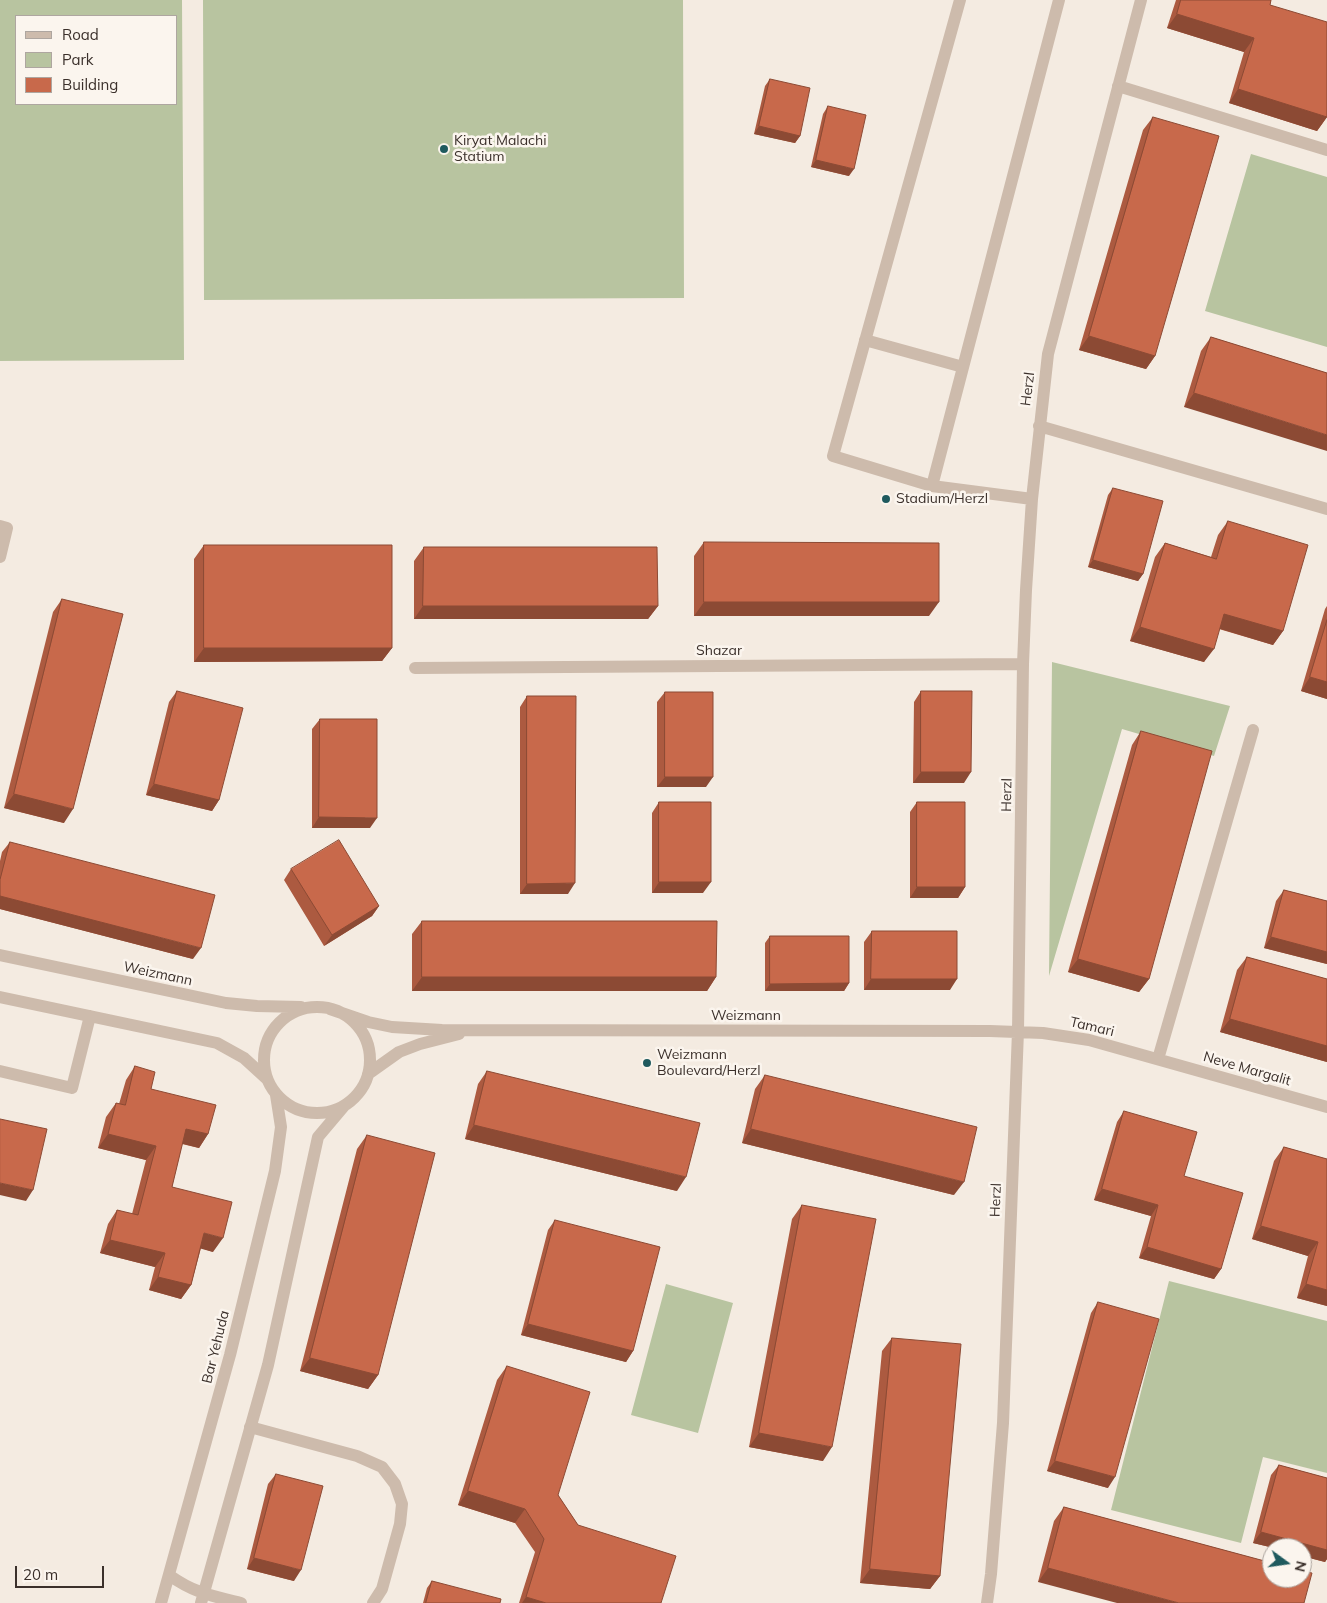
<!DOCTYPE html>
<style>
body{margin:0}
#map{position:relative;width:1327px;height:1603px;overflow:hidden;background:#f4ebe1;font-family:Mulish,sans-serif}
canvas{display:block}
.legend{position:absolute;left:15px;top:15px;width:162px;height:90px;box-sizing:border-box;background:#fbf5ee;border:1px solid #aea6a0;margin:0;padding:6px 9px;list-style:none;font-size:15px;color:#3b302b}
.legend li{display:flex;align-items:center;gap:10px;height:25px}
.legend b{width:25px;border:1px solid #aea6a0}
.north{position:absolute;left:1262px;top:1538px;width:50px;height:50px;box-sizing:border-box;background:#fbf5ee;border:1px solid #aea6a0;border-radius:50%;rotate:104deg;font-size:14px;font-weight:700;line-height:20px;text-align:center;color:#3b302b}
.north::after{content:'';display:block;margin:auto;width:18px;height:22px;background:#1f5a5e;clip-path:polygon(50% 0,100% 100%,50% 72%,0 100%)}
.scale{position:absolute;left:15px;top:1566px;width:89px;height:22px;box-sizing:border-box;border:2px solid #3b302b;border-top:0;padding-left:6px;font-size:15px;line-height:18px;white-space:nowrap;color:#3b302b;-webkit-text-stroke:4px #fbf5ee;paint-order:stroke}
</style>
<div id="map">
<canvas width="1327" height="1603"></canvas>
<ul class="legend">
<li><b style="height:6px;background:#cdbbac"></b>Road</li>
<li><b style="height:14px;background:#b8c4a0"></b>Park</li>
<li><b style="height:14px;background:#c8694b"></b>Building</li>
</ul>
<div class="north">N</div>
<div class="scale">20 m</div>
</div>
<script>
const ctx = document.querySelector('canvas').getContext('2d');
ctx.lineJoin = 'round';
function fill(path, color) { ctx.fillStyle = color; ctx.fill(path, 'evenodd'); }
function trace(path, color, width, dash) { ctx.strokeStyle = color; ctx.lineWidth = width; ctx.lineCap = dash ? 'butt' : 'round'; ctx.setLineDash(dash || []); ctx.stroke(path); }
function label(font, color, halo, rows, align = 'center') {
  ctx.font = font + ' Mulish,sans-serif'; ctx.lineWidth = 5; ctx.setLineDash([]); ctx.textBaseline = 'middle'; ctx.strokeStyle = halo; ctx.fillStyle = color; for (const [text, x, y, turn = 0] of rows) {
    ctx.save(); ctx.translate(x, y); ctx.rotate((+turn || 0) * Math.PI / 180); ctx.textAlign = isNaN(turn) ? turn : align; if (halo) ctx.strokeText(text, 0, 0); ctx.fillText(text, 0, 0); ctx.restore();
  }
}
const green = new Path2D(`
 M0,0H182L184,360L0,361ZM16,16H176V104H16Z
 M203,0H683L684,298L204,300Z
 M1251,154L1327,177V347L1205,311Z
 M1052,662L1230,706L1214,756L1122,729L1049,976Z
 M1169,1281L1327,1321V1473L1263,1457L1241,1543L1111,1510Z
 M666,1284L733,1303L698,1433L631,1415Z`);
const minor = new Path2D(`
 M960,0L833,456L932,486L1032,499
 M1118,86L1327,150
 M865,340L963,367
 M1039,426L1327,509
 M932,486L1059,0
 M0,526L7,528L0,557
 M415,668L1023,664
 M0,955L226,1003L257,1006L301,1007
 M0,997L217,1043L244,1058L267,1079
 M264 1060a53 53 0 1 1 106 0a53 53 0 1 1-106 0Z
 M330,1009L368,1022L392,1027L442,1030L990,1031L1043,1033L1089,1040L1327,1107
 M1158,1059L1253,730
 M0,1071L72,1088L90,1016
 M368,1074L399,1052L420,1044L459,1034
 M250,1427L357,1456L382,1467L395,1484L402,1504L400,1524L382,1589L373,1603
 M169,1575C194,1593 212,1596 241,1603
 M161,1603L230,1355L275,1171L281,1127L276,1095
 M201,1603L268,1365L318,1137L345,1105
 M987,1603L991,1574L1003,1423L1018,1031L1023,664L1026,590L1032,499L1048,354L1141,0`);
const wall = new Path2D(`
 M1176,0H1271L1270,5L1327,117L1317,131L1229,103L1244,52L1167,28Z
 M770,79L800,136L795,143L754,134L765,86Z
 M828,106L849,176L811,167L823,114Z
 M1153,117L1155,356L1146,369L1079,350L1143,130Z
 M1211,337L1327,373L1184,407L1201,351Z
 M1113,488L1143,574L1138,581L1088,567L1108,495Z
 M1228,521L1283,631L1273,645L1219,629L1204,662L1130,641L1155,557L1165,543L1211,557L1218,535Z
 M704,542L929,616H694V556Z
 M204,545L392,648L382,661L194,662V559Z
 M424,547L658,606L648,619H414V561Z
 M62,599L64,823L4,808L53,612Z
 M1327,606V699L1301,691L1325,609Z
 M177,691L219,800L212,811L146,795L169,702Z
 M921,691L964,783H913L914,702Z
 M665,692L706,787H657V702Z
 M527,696L568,894H520V707Z
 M320,719L370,828H312V729Z
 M1141,731L1149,979L1139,992L1068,972L1132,745Z
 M659,802L703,893H652V813Z
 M917,802L965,887L958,898H910V812Z
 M10,842L193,959L0,909V861L2,852Z
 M291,869L379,906L372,916L324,946L284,880Z
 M1284,890L1327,901V964L1264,948L1276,901Z
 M422,921L716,977L707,991H412V934Z
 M872,931L950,990H864V942Z
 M770,936L849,983L844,991H765V943Z
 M1247,957L1327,979V1062L1220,1032L1237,970Z
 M135,1066L151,1089L208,1134L199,1148L182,1144L172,1187L213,1252L201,1248L191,1285L181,1299L149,1290L155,1267L100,1253L108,1224L117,1210L132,1214L146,1160L98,1148L106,1117L116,1103L119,1104L126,1080Z
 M487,1071L677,1191L465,1139L478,1084Z
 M765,1075L954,1195L742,1143L755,1089Z
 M1124,1111L1184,1176L1221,1269L1214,1279L1139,1258L1151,1216L1094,1200L1117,1122Z
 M367,1135L378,1375L368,1389L300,1371L357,1149Z
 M1284,1147L1327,1159V1306L1297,1298L1308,1256L1252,1239L1274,1161Z
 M802,1205L823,1461L749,1447L792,1219Z
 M555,1220L633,1351L626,1362L521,1335L548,1230Z
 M1098,1302L1108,1488L1047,1471L1091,1313Z
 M892,1338L940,1576L930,1589L860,1583L882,1351Z
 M507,1366L558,1495L578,1525L661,1603H519L535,1552L515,1523L458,1505L497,1380Z
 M1279,1465L1327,1478V1559L1325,1562L1302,1556V1548H1274L1253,1543L1271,1475Z
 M276,1474L294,1581L247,1569L268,1484Z
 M1064,1507L1272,1563L1038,1582L1054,1521Z
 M432,1581L500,1603H423L427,1588Z`);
const shadedWall = new Path2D(`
 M1177,14L1254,38L1244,52L1167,28Z
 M1238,89L1327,117L1317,131L1229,103Z
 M759,126L800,136L795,143L754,134Z
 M816,160L854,169L849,176L811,167Z
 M1089,336L1155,356L1146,369L1079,350Z
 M1194,393L1327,435V451L1184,407Z
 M1093,560L1143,574L1138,581L1088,567Z
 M704,602H939L929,616H694Z
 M423,606H658L648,619H414Z
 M1224,614L1283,631L1273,645L1214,627Z
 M1140,627L1214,649L1204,662L1130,641Z
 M204,648H392L382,661L194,662Z
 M1310,677L1327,682V699L1301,691Z
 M921,772H971L964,783H913Z
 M665,777H713L706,787H657Z
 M154,784L219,800L212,811L146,795Z
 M14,794L73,809L64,823L4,808Z
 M319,817L377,818L370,828H312Z
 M659,882H711L703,893H652Z
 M575,883L568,894H520L527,884Z
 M917,887H965L958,898H910Z
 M0,896L201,948L193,959L0,909Z
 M379,906L372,916L324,946L332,935Z
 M1271,937L1327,952V964L1264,948Z
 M1078,959L1149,979L1139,992L1068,972Z
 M422,977H716L707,991H412Z
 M871,979H957L950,990H864Z
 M849,983L844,991H765L770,984Z
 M1230,1019L1327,1046V1062L1220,1032Z
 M474,1125L686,1177L677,1191L465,1139Z
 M186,1129L208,1134L199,1148L176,1142Z
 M751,1129L964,1182L954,1195L742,1143Z
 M108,1134L156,1146L146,1160L98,1148Z
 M0,1183L33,1190L26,1201L0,1195Z
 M1102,1189L1158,1205L1151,1216L1094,1200Z
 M1261,1226L1318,1242L1308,1256L1252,1239Z
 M204,1233L223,1238L213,1252L195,1247Z
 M110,1240L165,1253L155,1267L100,1253Z
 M1147,1247L1221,1269L1214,1279L1139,1258Z
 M158,1277L191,1285L181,1299L149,1290Z
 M1306,1284L1327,1290V1306L1297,1298Z
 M528,1324L633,1351L626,1362L521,1335Z
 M310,1358L378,1375L368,1389L300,1371Z
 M759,1433L832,1447L823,1461L749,1447Z
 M1055,1461L1115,1477L1108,1488L1047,1471Z
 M468,1491L525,1509L515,1523L458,1505Z
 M1261,1532L1327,1550V1559L1325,1562L1302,1556V1548H1274L1253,1543Z
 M254,1558L301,1570L294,1581L247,1569Z
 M1048,1568L1179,1603H1117L1038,1582Z
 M870,1569L940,1576L930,1589L860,1583Z
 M526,1597L546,1603H522Z`);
const building = new Path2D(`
 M1181,0H1271L1270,5L1327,22V117L1238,89L1254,38L1177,14Z
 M770,79L810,88L800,136L759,126Z
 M828,106L866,115L854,169L816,160Z
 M1153,117L1219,136L1155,356L1089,336Z
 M1211,337L1327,373V435L1194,393Z
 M1113,488L1163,501L1143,574L1093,560Z
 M1228,521L1308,545L1283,631L1224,614L1214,649L1140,627L1165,543L1216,559Z
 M704,542L939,543V602H704Z
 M204,545H392V648H204Z
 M424,547H657L658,606H423Z
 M62,599L123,614L73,809L14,794Z
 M1327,620V682L1310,677Z
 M177,691L243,708L219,800L154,784Z
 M921,691H972L971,772H921Z
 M665,692H713V777H665Z
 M527,696H576L575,883L527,884Z
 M320,719H377V818L319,817Z
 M1141,731L1212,751L1149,979L1078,959Z
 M659,802H711V882H659Z
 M917,802H965V887H917Z
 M339,840L379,906L332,935L291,869Z
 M10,842L215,895L201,948L0,896V880Z
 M1284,890L1327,901V952L1271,937Z
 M422,921H717L716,977H422Z
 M872,931H957V979H871Z
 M770,936H849V983L770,984Z
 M1247,957L1327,979V1046L1230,1019Z
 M135,1066L155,1072L151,1089L216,1105L208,1134L186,1129L172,1187L232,1202L223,1238L204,1233L191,1285L158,1277L165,1253L110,1240L117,1210L138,1215L156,1146L108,1134L116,1103L125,1105Z
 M487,1071L700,1123L686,1177L474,1125Z
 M765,1075L977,1127L964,1182L751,1129Z
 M1124,1111L1197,1132L1184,1176L1243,1193L1221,1269L1147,1247L1158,1205L1102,1189Z
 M0,1119L47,1129L33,1190L0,1183Z
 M367,1135L435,1153L378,1375L310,1358Z
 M1284,1147L1327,1159V1290L1306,1284L1318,1242L1261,1226Z
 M802,1205L876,1219L832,1447L759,1433Z
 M555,1220L660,1247L633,1351L528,1324Z
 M1098,1302L1159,1319L1115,1477L1055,1461Z
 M892,1338L961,1344L940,1576L870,1569Z
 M507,1366L590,1392L558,1495L578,1525L676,1556L661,1603H546L526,1597L544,1539L525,1509L468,1491Z
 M1279,1465L1327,1478V1550L1261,1532Z
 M276,1474L323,1486L301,1570L254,1558Z
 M1064,1507L1272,1563V1578H1302V1571L1312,1573L1304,1603H1179L1048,1568Z
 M432,1581L501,1599L500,1603H426Z`);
const markers = [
 [444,149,5,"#1f5a5e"],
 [886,499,5,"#1f5a5e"],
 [647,1063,5,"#1f5a5e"]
];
const poiNames = [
 ["Kiryat Malachi",454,141],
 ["Statium",454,157],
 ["Stadium/Herzl",896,499],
 ["Weizmann",657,1055],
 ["Boulevard/Herzl",657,1071]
];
const streetNames = [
 ["Herzl",1028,389,-83],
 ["Shazar",719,651],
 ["Herzl",1007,795,-89],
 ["Weizmann",158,974,12],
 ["Weizmann",746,1016],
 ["Tamari",1092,1027,13],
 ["Neve Margalit",1247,1069,16],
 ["Herzl",996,1200,-88],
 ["Bar Yehuda",216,1347,-76]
];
fill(green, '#b8c4a0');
trace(minor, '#cdbbac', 12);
fill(wall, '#ac5a40');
fill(shadedWall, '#8c4a34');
fill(building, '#c8694b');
trace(building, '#8c4a34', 1);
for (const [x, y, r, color] of markers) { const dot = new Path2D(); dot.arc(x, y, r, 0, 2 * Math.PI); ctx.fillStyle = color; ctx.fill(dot); trace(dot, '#fbf5ee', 2); }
label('14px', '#3b302b', '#fbf5ee', poiNames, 'left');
label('14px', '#3b302b', '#fbf5ee', streetNames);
</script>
